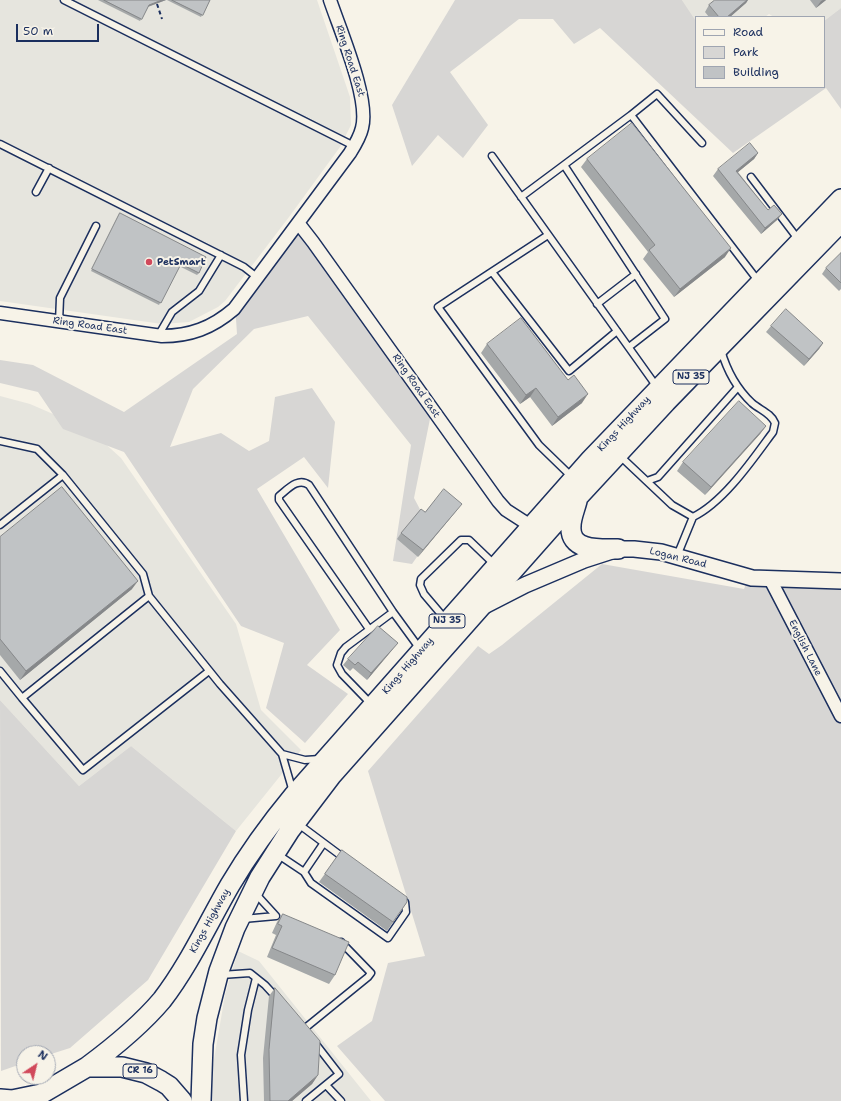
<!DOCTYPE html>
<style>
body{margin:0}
#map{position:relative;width:841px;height:1101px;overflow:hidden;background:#f7f3e8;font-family:"Shantell Sans",sans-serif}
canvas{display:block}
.legend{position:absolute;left:695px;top:16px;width:130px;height:72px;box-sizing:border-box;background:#f7f3e8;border:1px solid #9fa5b1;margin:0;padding:5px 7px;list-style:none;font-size:12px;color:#1b2f5e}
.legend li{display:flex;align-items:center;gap:8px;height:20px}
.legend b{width:20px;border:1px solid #9fa5b1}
.north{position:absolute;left:16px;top:1045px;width:40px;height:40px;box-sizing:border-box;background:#f7f3e8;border:1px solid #9fa5b1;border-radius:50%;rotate:35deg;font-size:11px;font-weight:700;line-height:16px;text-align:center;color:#1b2f5e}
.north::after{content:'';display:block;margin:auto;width:14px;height:18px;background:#d1495b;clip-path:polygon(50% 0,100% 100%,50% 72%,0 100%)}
.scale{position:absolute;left:16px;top:24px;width:83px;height:18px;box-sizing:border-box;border:2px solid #1b2f5e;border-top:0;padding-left:5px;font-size:12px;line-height:14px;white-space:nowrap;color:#1b2f5e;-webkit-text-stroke:3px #f7f3e8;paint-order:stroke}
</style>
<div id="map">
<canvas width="841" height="1101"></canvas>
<ul class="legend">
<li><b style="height:5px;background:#f7f3e8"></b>Road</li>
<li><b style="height:11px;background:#d7d6d4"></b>Park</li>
<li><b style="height:11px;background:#c0c3c5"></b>Building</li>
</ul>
<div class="north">N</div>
<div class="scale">50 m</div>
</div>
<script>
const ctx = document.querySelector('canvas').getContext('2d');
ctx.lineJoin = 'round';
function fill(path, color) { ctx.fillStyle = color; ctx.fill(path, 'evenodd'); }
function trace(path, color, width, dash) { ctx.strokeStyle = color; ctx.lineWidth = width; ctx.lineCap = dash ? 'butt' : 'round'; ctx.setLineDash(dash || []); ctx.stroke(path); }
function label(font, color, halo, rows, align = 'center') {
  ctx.font = font + ' "Shantell Sans",sans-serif'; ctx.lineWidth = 4; ctx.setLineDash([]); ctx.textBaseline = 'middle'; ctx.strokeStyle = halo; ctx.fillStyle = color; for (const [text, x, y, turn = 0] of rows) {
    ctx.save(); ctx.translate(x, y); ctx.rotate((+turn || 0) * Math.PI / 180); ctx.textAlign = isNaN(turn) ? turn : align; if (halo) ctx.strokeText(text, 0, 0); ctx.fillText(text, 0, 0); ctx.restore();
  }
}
const built = new Path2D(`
 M0,0H317L350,97L351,125L340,147L289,217L225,301L218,307L189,322L162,324L0,301Z
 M682,0H841V8L824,21V17H774L769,14L765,17H696V21Z
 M0,396L30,404L90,430L121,458L236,624L261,710L301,750L236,831L131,746L79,786L0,700Z
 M238,951L259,961L371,1101H212V1071L225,995Z`);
const green = new Path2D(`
 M455,0H682L696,21V87H824V21L841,8V109L826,88L733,153L600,28L574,44L553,19H519L450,72L488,125L463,158L438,135L412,166L392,105Z
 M298,221L432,409L414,498L433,534L412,564L393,561L411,445L308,316L254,329L193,389L170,447L221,433L249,451L269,441L275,397L312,388L335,422L328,488L304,457L257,489L340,630L307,665L348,694L305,743L266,708L284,643L241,626L124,452L63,429L38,392L0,383V360L33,365L124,412L237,334L235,304Z
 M602,564L744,589L749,577L841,582V1101H385L337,1046L372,1021L388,963L425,956L368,771L478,646L489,654L502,645Z
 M0,700L79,786L131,746L236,831L148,980L70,1048L48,1055V1053H24V1063L1,1071Z`);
const path = new Path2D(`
 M157,4L162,19`);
const service = new Path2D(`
 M64,0L354,146
 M631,115L657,94L702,143
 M0,144L244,267L258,278
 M492,156L657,387
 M564,165L665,319L629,347
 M751,177L798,239
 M36,192L49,168
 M521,197L631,115L759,282
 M548,235L438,307L539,445L572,477
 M492,272L569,371L617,331
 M597,304L636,274
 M59,322L60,298L96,226
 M158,336L172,312L199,291L221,255
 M0,441L37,449L63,475
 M619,455L672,505L693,517C724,502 753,459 773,432L775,423C771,413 760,410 752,403C736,388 727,371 721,350
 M647,481L658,477L738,387
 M0,525L63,475L143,574L149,596
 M677,556L693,517
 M446,620L424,594L420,585L421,579L461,540H469L494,564
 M369,629L279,500V496C288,489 298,477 309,485L393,612L420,649
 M0,671L22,698L149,596L220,684L282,754L293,792
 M22,698L83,770L209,671
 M372,705L342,674L337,665L341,653L346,647L393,612
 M282,754L305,760L320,759
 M297,823L344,858
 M277,854L304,872L311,883L388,938L406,912L405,902L400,899
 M304,872L323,844
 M243,919L276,916L255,893
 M221,975L250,973L265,985L276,997
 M304,1029L368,977L371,973L341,942
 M326,1085L341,1101
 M244,1101L241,1055L248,1010L256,978
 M306,1101L339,1074L315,1043`);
const minor = new Path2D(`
 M299,224L313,242L498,501L506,510L537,530
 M0,313L162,336C190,336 212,328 234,309L350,153C355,145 360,137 362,128C370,99 340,30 330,0
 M770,579L841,716`);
const tertiary = new Path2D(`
 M486,605L525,585L584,560L618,549H634L661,552L752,578L841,581`);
const primary = new Path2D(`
 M577,501C575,509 571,518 571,526C569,552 601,549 618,549
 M87,1067C114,1047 140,1026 162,1000C189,965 208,923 230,885C249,853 270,824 294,795L591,459L841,199
 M0,1099L12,1100L41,1094
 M36,1101L41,1094L87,1067H122L146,1073L161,1081L169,1086L182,1101
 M201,1101L203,1044L207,1018L219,971L235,928L260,877L290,830L331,776L578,497L666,402L841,222`);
const wall = new Path2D(`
 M98,0H166L148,7L140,21Z
 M167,0H210L201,17Z
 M715,0H748L746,3L730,17H709L705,12L709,5Z
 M810,0H826L816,8Z
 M758,153L754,159L738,172L768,210L782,214L777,220L761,234L713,176L718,169Z
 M587,159L725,257L674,297L643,259L648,252L581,167Z
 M120,213L199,273L197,275L179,266L159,305L91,271Z
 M841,253V289L839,291L822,274L826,268Z
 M771,326L823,343L819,349L804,366L766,332Z
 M487,344L582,403L552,426L530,397L520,404L481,353Z
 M766,426L760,434L705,495L677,471L683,462Z
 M457,510L418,557L397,539L401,533L425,512Z
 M0,537L132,589L20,680L0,655Z
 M393,649L367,680L353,668L350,671L343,665L348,659Z
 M342,850L407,902L387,931L319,882Z
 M283,914L335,975L329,984L267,957L276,935L272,933L277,922Z
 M275,988L318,1075L312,1084L292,1101H264L263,1058L269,996Z`);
const shadedWall = new Path2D(`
 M162,0H166L147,7L149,5Z
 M747,0H748L746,3L730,17H727Z
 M823,0H826L816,8L821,1Z
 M758,153L754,159L732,177L736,171Z
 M782,214L777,220L761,234L765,228Z
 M731,248L725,257L674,297L680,289Z
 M823,343L819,349L804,366L809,359Z
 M536,388L530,397L520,404L526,395Z
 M588,394L582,403L552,426L558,417Z
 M766,426L760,434L705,495L711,487Z
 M462,504L457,510L418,557L423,550Z
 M138,581L132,589L20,680L26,671Z
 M398,643L393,649L367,680L371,673Z
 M318,1075L312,1084L292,1101H288Z`);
const building = new Path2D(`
 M104,0H162L149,5L142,19Z
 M172,0H210L203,15Z
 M715,0H747L727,17H719L709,5Z
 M632,123L731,248L680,289L649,250L655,245L587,159Z
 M750,143L758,153L736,171L768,210L774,205L782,214L765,228L718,169Z
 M120,213L206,257L199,273L181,264L161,303L92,269Z
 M841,253V283L826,268Z
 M786,309L823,343L809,359L771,326Z
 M521,318L568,380L574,375L588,394L558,417L536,388L526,395L487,344Z
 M739,401L766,426L711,487L683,462Z
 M62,487L138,581L26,671L0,639V537Z
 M444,489L462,504L423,550L401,533L421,509L425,512Z
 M378,626L398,643L371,673L358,662L355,665L348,659Z
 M342,850L407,897V902L393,922L325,874Z
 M283,914L349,942L335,975L272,948L282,926L278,924Z
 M275,988L320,1041L318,1075L288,1101H270L269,1050Z`);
const markers = [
 [149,262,4,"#d1495b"]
];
const shields = [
 [691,377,36],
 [447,621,36],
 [140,1071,34]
];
const shieldNames = [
 ["NJ 35",691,377],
 ["NJ 35",447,621],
 ["CR 16",140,1071]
];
const streetNames = [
 ["Ring Road East",350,61,72],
 ["Ring Road East",90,326,8],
 ["Ring Road East",416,386,55],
 ["Kings Highway",624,424,-47],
 ["Logan Road",678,558,14],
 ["English Lane",805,648,63],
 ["Kings Highway",408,666,-49],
 ["Kings Highway",210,921,-61]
];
const poiNames = [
 ["PetSmart",157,262]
];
fill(built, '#e6e5de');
fill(green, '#d7d6d4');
trace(service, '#1b2f5e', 9);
trace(minor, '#1b2f5e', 15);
trace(tertiary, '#1b2f5e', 18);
trace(primary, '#1b2f5e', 22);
trace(path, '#1b2f5e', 2, [4, 3]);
trace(service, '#f7f3e8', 6);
trace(minor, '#f7f3e8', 12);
trace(tertiary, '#f7f3e8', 15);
trace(primary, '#f7f3e8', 19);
fill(wall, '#a5a8a9');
fill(shadedWall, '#86888a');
fill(building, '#c0c3c5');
trace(building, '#86888a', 1);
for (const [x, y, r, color] of markers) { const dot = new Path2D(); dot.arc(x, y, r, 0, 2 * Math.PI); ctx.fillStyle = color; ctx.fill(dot); trace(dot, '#f7f3e8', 1.5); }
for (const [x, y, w] of shields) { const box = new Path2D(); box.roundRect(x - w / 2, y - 7, w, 14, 3); ctx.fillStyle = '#f7f3e8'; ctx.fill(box); trace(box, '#1b2f5e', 1); }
label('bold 9px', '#1b2f5e', null, shieldNames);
label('10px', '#1b2f5e', '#f7f3e8', streetNames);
label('bold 10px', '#1b2f5e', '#f7f3e8', poiNames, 'left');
</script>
